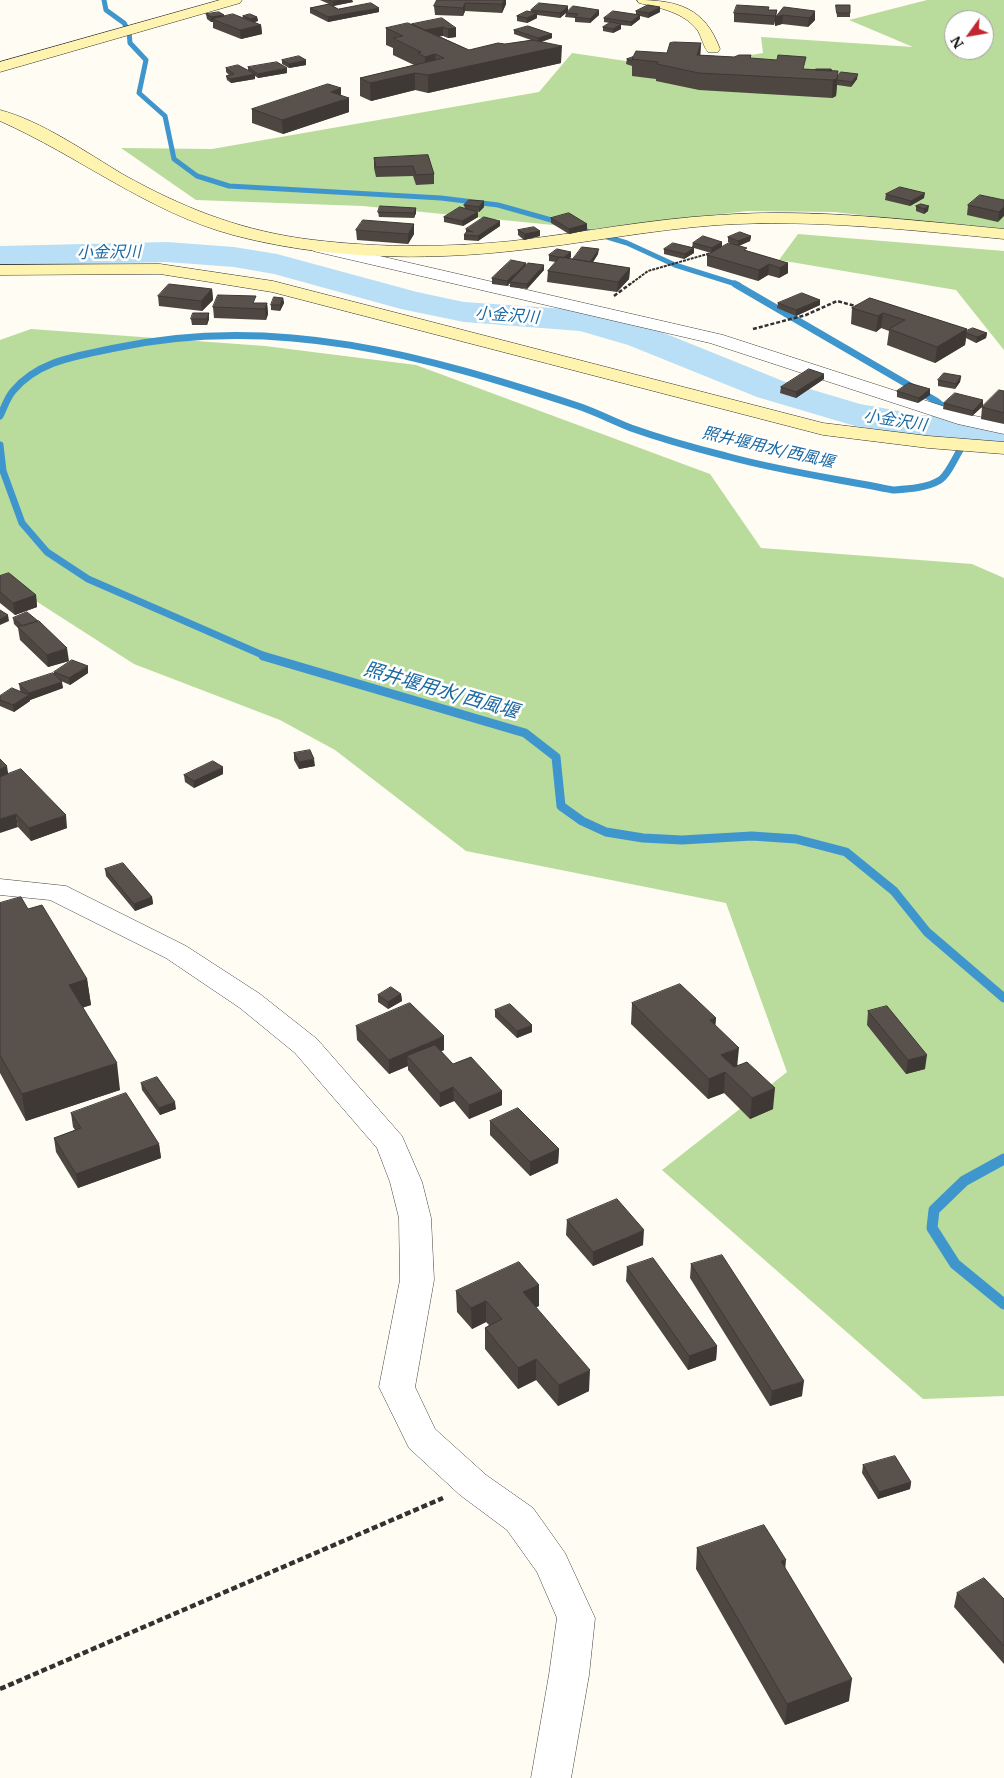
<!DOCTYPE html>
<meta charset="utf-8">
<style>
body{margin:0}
#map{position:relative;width:1004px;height:1778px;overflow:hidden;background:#fffcf3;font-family:Merriweather,serif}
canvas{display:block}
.north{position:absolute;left:944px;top:10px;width:50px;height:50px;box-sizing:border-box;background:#fff;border:1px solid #9f9f9f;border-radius:50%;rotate:238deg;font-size:14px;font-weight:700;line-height:20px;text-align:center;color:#101010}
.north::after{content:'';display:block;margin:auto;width:18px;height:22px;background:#c02831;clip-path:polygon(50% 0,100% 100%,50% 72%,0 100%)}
</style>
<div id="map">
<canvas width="1004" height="1778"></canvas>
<div class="north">N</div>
</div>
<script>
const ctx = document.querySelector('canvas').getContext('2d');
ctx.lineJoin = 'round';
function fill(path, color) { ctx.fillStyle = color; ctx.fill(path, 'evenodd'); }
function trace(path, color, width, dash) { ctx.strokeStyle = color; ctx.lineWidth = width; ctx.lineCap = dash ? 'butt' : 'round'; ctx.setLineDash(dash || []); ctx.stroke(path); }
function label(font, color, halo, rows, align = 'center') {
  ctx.font = font + ' Merriweather,"Noto Sans JP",serif'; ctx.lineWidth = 5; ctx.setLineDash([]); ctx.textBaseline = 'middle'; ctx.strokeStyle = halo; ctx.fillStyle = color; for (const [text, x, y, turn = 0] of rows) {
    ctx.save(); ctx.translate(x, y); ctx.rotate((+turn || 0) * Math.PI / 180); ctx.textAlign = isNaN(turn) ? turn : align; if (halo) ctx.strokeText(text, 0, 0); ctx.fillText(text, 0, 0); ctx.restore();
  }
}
const forest = new Path2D(`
 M927,0H1004V231L834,212L748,211L593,229L363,206L196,200L121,148L212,149L539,92L572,53L673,68L763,53L761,37L913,47L849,20ZM954,20H984V50H954Z
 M798,234L1004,251V350L956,290L779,260Z
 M31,329L265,346L416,365L710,474L761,548L972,564L1004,578V1396L923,1399L662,1170L787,1072L726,903L466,851L335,750L280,720L134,664L0,578V340Z`);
const streamFar3 = new Path2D(`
 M104,0L106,10L124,23L129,32L130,43L146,60L139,93L165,116L174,159L197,176L229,186L441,198L498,205L562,223
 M574,227L627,243L675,265L739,285`);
const streamFar2 = new Path2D(`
 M0,416C4,408 7,398 13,391C39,360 78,356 115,348C277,313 425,356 578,406C596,412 613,421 631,428C662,439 694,448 726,456C780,471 838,479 893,490C908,489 927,488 940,480C951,473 960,444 973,431L936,401L735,284
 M0,445L3,471L22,523L47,552L88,579L267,657`);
const streamFar1 = new Path2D(`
 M263,656L525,733L556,757L561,806L582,821L606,832L643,838L682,840L752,836L796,839L846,852L894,891L927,932L1004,998`);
const stream = new Path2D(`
 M1004,1159L964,1181L934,1210L932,1228L955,1264L1004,1304`);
const river = new Path2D(`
 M167,242L234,247L277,254L417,292L464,302L581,310L654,329L783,381L860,404L922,415L1004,420V444L922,437L855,426L757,397L628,345L580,331L464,322L401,309L274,274L234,267L167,262L0,266V246Z`);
const pathFar2 = new Path2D(`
 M629,285L648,271L718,251L719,245`);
const pathFar1 = new Path2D(`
 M614,296L630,284
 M753,329L806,315L837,301L859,307`);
const path = new Path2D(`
 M0,1689L443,1498`);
const street = new Path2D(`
 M319,242L723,335L970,415L1004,422V434L958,424L710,343L313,251L310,247L313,243Z
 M0,879L66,886L186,946L260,994L317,1039L402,1136L422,1182L431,1218L434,1280L415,1387L435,1429L486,1475L533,1508L565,1553L595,1618L589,1675L571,1778H531L549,1675L557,1618L537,1572L507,1530L460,1495L409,1448L379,1387L400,1280L399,1218L390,1182L377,1148L295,1053L240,1008L166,958L50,900L0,895Z`);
const secondary = new Path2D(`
 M220,0H242L240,3L0,72V62Z
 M637,0C678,0 705,8 720,49L718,52H708C703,46 702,38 698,31C684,12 660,8 639,3Z
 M0,110C42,121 87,153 124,175C182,207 234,228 299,238C370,248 441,248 512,241C581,233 649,219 719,215C814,208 909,220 1004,229V239C909,230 814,219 718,225C649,230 581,244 512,251C420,261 323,259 233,235C148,212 79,156 0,121Z
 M160,264L273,281L823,423L928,436L1004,442V454L928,448L823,435L272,292L160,274L0,275V265Z`);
const wall = new Path2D(`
 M320,0H352L353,2L333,6L338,9L379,12L328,22L310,13V8L329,4Z
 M437,0L506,4L502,13L465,11L463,16L435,15L434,6Z
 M836,5L850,13V17H837Z
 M784,7L815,20L808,27L782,24L775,26V21L774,25L734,22V13L768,10H777L776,16Z
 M531,10L568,11L599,15L590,23L575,22V18L565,17L566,13L560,18L537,15V18L527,23L517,21V16L531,12Z
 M636,11L660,12L648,18L640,16V19L631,26L621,25V29L613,33L603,31V27L610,23L604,22V18L636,14Z
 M206,14L243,18V16L257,17L258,21L254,22L261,25L262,34L241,39L213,28V22H211L207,19Z
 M412,24L456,28V37L448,38L443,36H439L469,50L531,40L514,34V30L552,34V38L541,42L561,63L428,93L415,90L371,101L360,96V78L414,65L393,55V48L386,45V28Z
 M701,43L700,55L734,57L751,55V59L805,69L832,71L838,76L857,79L851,87L837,85L836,96L832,98L699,90L656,81V79L632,76V66L626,64L627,59L667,53Z
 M282,60L306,65L289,68L282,64Z
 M248,67L287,73L258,78L255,76V79L231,83L227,80L226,76L229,75L226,72V68L248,71Z
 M341,88V95L349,112L283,134L252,123V109Z
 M428,155L434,174V184L416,185L413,176L376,177L374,168V158Z
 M886,194L924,198L910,206L885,200Z
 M1004,200L998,222L967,215L968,205Z
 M484,201V207L479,212L476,211L478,217L463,226L444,222V217L465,209L464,205Z
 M921,204L928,211L924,214L916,211V206Z
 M416,208V213L414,218L379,217L378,212Z
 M551,218L587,224V230L569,234L551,223Z
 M500,226L478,241L464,240V235L466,233V229Z
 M356,230L414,234L408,244L357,240Z
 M518,230L540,231V236L524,240L518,235Z
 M751,236L750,241L739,246L747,251L788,263V273L779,278L768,275L758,281L707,266V255L711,253L694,248V253L684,259L664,254V249L692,247L693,243L722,242V247L713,252L734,245L728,242V237Z
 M571,252V257L569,259H573L598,254L593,262L630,268L629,279L617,292L547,282L548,271L556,262L549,261V255Z
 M544,270L527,289L510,287V283L507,286L492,284V278Z
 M212,289L213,300L202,311L159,306L158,296Z
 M283,298L284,303L280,311L271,310V305Z
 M870,298L967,329L966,331L987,333L986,338L976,343L966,338L965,345L935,363L887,345L889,331L881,328L876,332L851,324L852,308Z
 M820,300V305L796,316L777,308L778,303Z
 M256,303H267L268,314L266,320L214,318L213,307Z
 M209,313V319L207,325H192L191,319Z
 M961,376L960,382L955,389L938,386V380Z
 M824,379L796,398L780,393L781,387Z
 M930,389V395L918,403L897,397V391Z
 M1004,391V424L981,419L982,407Z
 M983,400V406L972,416L943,409L944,403Z
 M0,576L36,595L37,607L15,615L0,603Z
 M13,618L69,661L48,667L20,640L18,628L14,624Z
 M54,672L88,673L70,685L61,681L63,688L30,700V701L14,712L0,706V696L21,692L20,690L19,684L54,674Z
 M294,753L315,766L299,769L294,760Z
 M8,774L67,828L31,841L18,827Z
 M223,774L194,788L185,782L184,775Z
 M105,869L152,897L153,904L135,911L106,876Z
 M0,903L28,909L87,979L91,1005L83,1007L120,1090L26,1121L0,1073Z
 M401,994L402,1001L388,1009L378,1002V995Z
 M632,1003L716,1018L715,1026L738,1066L773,1109L750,1119L724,1093L708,1099L631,1024Z
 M495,1010L532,1032L517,1038L495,1017Z
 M868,1011L925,1069L906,1074L867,1025Z
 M356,1026L444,1050L441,1051L453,1064L502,1105L469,1119L454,1101L440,1107L408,1070V1066L389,1074L357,1040Z
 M141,1083L176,1109L160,1115L142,1090Z
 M71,1113L159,1144L161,1158L78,1188L56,1152L54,1138L75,1130L73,1127Z
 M490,1121L559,1149L558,1163L530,1176L490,1135Z
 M567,1220L643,1245L593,1266L566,1235Z
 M691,1264L802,1396L770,1406L690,1278Z
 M627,1267L717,1346L716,1360L688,1370L626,1281Z
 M539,1285V1306L536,1307L589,1391L558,1406L536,1380L518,1389L485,1349V1328L489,1325L486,1322L472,1329L457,1312L456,1291Z
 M863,1465L911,1482L910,1489L878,1499L862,1473Z
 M697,1548L785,1569L849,1701L785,1725L696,1569Z
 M957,1593L1004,1599V1664L954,1607Z`);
const shadedWall = new Path2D(`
 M340,0H352L353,2L333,6V2Z
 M504,0H506V4L502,13V4Z
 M465,3V11L463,16V8Z
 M568,6V11L560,18V13Z
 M660,7V12L648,18L649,13Z
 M379,8V12L328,22V17Z
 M599,10V15L590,23V19Z
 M777,10L776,17L783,15L782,24L775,26V21L774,25L775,16Z
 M815,11V20L808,27L809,18Z
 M537,13V18L527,23V18Z
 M224,15L225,20L212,19L213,22H211V17Z
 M640,15V19L631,26V22Z
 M257,17L258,21L251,23V19Z
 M621,24V29L613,33V29Z
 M261,25L262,34L241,39L240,30Z
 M443,27V36L420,40V31Z
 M456,28V37L448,38V29Z
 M552,34V38L538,43V38Z
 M701,43L700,61L697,55Z
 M562,46L561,63L428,93V75Z
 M435,54L436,72L426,74L425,57Z
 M306,60V65L289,68V64Z
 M287,68V73L258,78V74Z
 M838,71L836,96L832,98L833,80Z
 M415,73V90L371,101L370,83Z
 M255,74V79L231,83V79Z
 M858,74L857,79L851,87L852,82Z
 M341,88V101L349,98V112L283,134L282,120L331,92Z
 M925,193L924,198L910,206L911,201Z
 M484,201V207L479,212V207Z
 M929,206L928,211L924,214V209Z
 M1004,207V216L998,222L999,212Z
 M416,208V213L414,218V213Z
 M478,212V217L463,226L462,221Z
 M500,221V226L478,241V236Z
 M414,224V234L408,244V234Z
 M587,224V230L569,234V229Z
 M540,231V236L524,240L525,234Z
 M751,236L750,241L738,246V241Z
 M722,242V247L711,253L712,248Z
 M694,248V253L684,259L685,254Z
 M599,249L598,254L590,267V262Z
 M571,252V257L562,264V258Z
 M526,263V268L510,282V283L507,286V281Z
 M788,263V273L779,278L780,268Z
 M769,264L768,275L758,281L759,270Z
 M544,265V270L527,289V284Z
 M630,268L629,279L617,292L618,282Z
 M212,289L213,300L202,311L201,301Z
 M283,298L284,303L280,311V305Z
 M820,300V305L796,316V310Z
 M267,303L268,314L266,320L265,309Z
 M209,313V319L207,325V319Z
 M883,313L881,328L876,332L878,316Z
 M967,329L965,345L935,363L937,347Z
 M987,333L986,338L976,343L977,337Z
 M824,374V379L796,398V392Z
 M961,376L960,382L955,389L956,384Z
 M930,389V395L918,403L919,398Z
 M983,400V406L972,416L973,411Z
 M36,595L37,607L15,615L13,603Z
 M8,615L9,621L0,625V619Z
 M67,648L69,661L48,667L47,655Z
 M88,666V673L70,685L69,678Z
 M62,682L63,688L30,700V701L14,712L13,705L29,695V693Z
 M314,759L315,766L299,769V762Z
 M7,766L9,779L0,783V769Z
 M223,767V774L194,788V781Z
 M16,814L18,827L0,833V819Z
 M66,815L67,828L31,841L29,828Z
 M152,897L153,904L135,911L134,904Z
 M87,979L91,1005L73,1011L69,985Z
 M401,994L402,1001L388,1009V1002Z
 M716,1018L714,1038L710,1020Z
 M532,1025V1032L517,1038V1031Z
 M444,1036V1050L413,1063L407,1056L408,1066L389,1074V1060Z
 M739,1048L737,1068L725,1073L724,1093L708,1099L709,1079L721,1055Z
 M927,1055L925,1069L906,1074L908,1060Z
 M117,1063L120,1090L26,1121L22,1094Z
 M453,1087L454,1101L440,1107V1093Z
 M775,1088L773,1109L750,1119L752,1098Z
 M502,1091V1105L469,1119V1105Z
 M175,1102L176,1109L160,1115L159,1108Z
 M159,1144L161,1158L78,1188L76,1174Z
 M559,1149L558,1163L530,1176V1162Z
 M644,1230L643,1245L593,1266V1252Z
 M539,1285V1306L523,1313V1292Z
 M486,1301V1322L472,1329L471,1308Z
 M717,1346L716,1360L688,1370L689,1356Z
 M536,1359V1380L518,1389V1368Z
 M590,1370L589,1391L558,1406L559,1385Z
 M804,1381L802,1396L770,1406L772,1391Z
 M911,1482L910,1489L878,1499L879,1492Z
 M786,1560L784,1581L781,1561Z
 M852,1679L849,1701L785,1725L787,1704Z`);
const building = new Path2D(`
 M329,0H340L333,2Z
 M437,0H504L502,4L465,3L463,8L434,6Z
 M371,3L379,8L328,17L310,8L329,4L338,9Z
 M539,3L568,6L560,13L531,10Z
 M648,5L660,7L649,13L636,11Z
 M737,5L769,7L768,10H777L775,16L734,13Z
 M836,5H850V13H837Z
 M573,6L599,10L590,19L575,17L578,14L566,13Z
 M784,7L815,11L809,18L783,15L776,17Z
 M527,11L537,13L527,18L517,16Z
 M613,11L640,15L631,22L604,18Z
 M219,12L224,15L211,17L206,14Z
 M233,14L261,25L240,30L212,19Z
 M250,14L257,17L251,19L243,16Z
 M442,18L456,28L448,29L443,27L425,30L412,24Z
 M611,22L621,24L613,29L603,27Z
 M408,23L469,50L498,43L505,44L533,40L562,46L428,75L415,73L370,83L360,78L444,58L435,54L425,57L418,53L421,52L393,38L403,36L386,28Z
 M528,26L552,34L538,38L514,30Z
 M674,42L701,43L697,55L734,57L739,55H751L750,58L777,60L778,55L806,57L803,69L838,71L837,79L833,80L699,73L657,64L658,62L632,59L636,51L667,53L670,43Z
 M299,56L306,60L289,64L282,60Z
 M633,57L632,61L627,59Z
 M277,62L287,68L258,74L248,67Z
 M238,65L255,74L231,79L226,76L234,74L226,68Z
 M816,69H831L832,71L816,70Z
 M841,72L858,74L852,82L837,80L838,76Z
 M328,84L341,88L331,92L349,98L282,120L252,109Z
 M428,155L434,174L416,175L413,166L376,167L374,158Z
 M900,187L925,193L911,201L886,194Z
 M980,195L1004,200V207L999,212L968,205Z
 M469,200L484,201L479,207L464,205Z
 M921,204L929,206L924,209L916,206Z
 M380,206L416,208L414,213L378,212Z
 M460,207L478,212L462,221L444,217Z
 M569,213L587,224L569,229L551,218Z
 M484,217L500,221L478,236L464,235L467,231L473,232L466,229Z
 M363,220L414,224L408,234L356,230Z
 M534,227L540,231L525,234L518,230Z
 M740,232L751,236L738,241L728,237Z
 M703,236L722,242L712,248L693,243Z
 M673,243L694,248L685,254L664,249Z
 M729,243L747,248L744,250L788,263L780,268L769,264L759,270L707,255Z
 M582,247L599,249L590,262L573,259Z
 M557,249L571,252L563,258L549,255Z
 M560,257L630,268L618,282L548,271Z
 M511,260L526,263L507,281L492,278Z
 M528,263L544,265L527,284L510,282Z
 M169,284L212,289L201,301L158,296Z
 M802,293L820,300L796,310L778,303Z
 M218,295L256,296L253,303H267L265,309L213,307Z
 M274,297L283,298L280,305H271Z
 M870,298L967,329L937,347L889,329L905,320L883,313L878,316L852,308Z
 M193,313H209L207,319H191Z
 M973,328L987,333L977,337L966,333V331Z
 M809,369L824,374L796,392L781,387Z
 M944,373L961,376L956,384L938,380Z
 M909,383L930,389L919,398L897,391Z
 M999,390L1004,391V413L982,407Z
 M955,393L983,400L973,411L944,403Z
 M9,573L36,595L13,603L0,592V576Z
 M0,610L8,615L0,619Z
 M27,612L38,621L23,626L13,618Z
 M39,621L67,648L47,655L18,627Z
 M72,660L88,666L69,678L54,672Z
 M53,673L62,682L29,693L19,684Z
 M12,688L29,695L13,705L0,700V696Z
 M310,750L314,759L299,762L294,753Z
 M0,759L7,766L0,769Z
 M213,761L223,767L194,781L184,775Z
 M21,769L66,815L29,828L16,814L0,819V777Z
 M123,863L152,897L134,904L105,869Z
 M21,897L28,909L42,905L87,979L69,985L117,1063L22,1094L0,1055V903Z
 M680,984L716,1018L710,1020L739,1048L721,1055L734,1067L747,1062L775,1088L752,1098L725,1072L709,1079L632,1003Z
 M391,987L401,994L388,1002L378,995Z
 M410,1003L444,1036L389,1060L356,1026Z
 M510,1004L532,1025L517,1031L495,1010Z
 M887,1006L927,1055L908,1060L868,1011Z
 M435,1045L453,1064L471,1057L502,1091L469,1105L453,1087L440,1093L407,1056Z
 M157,1077L175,1102L159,1108L141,1083Z
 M126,1093L159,1144L76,1174L54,1138L81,1128L71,1113Z
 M518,1108L559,1149L530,1162L490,1121Z
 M617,1199L644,1230L593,1252L567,1220Z
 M722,1255L804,1381L772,1391L691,1264Z
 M653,1258L717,1346L689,1356L627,1267Z
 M519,1262L539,1285L523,1292L590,1370L559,1385L536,1359L518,1368L485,1328L502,1319L486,1301L471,1308L456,1291Z
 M895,1456L911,1482L879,1492L863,1465Z
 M764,1525L786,1560L781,1561L852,1679L787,1704L697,1548Z
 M984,1578L1004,1599V1646L957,1593Z`);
const farWaternames = [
 ["小金沢川",109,253,-1],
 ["小金沢川",507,316,4],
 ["小金沢川",895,421,9],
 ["照井堰用水/西風堰",768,448,13]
];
const waterNames = [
 ["照井堰用水/西風堰",441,691,16]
];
fill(forest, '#b9db9b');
trace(streamFar3, '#3f96cd', 5);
trace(streamFar2, '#3f96cd', 7);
trace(streamFar1, '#3f96cd', 9);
trace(stream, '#3f96cd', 11);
fill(river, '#b8dff6');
trace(street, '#434343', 1);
trace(secondary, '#323232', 1);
trace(pathFar2, '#323232', 2, [3, 1]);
trace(pathFar1, '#323232', 2.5, [4, 2]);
trace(path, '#323232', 4.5, [6, 3]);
fill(street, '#fff');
fill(secondary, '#fef4af');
fill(wall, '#4d4641');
fill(shadedWall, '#3e3935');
fill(building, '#59514c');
trace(building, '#3e3935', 1);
label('italic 16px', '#1968a2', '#fff', farWaternames);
label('italic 19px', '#1968a2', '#fff', waterNames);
</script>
